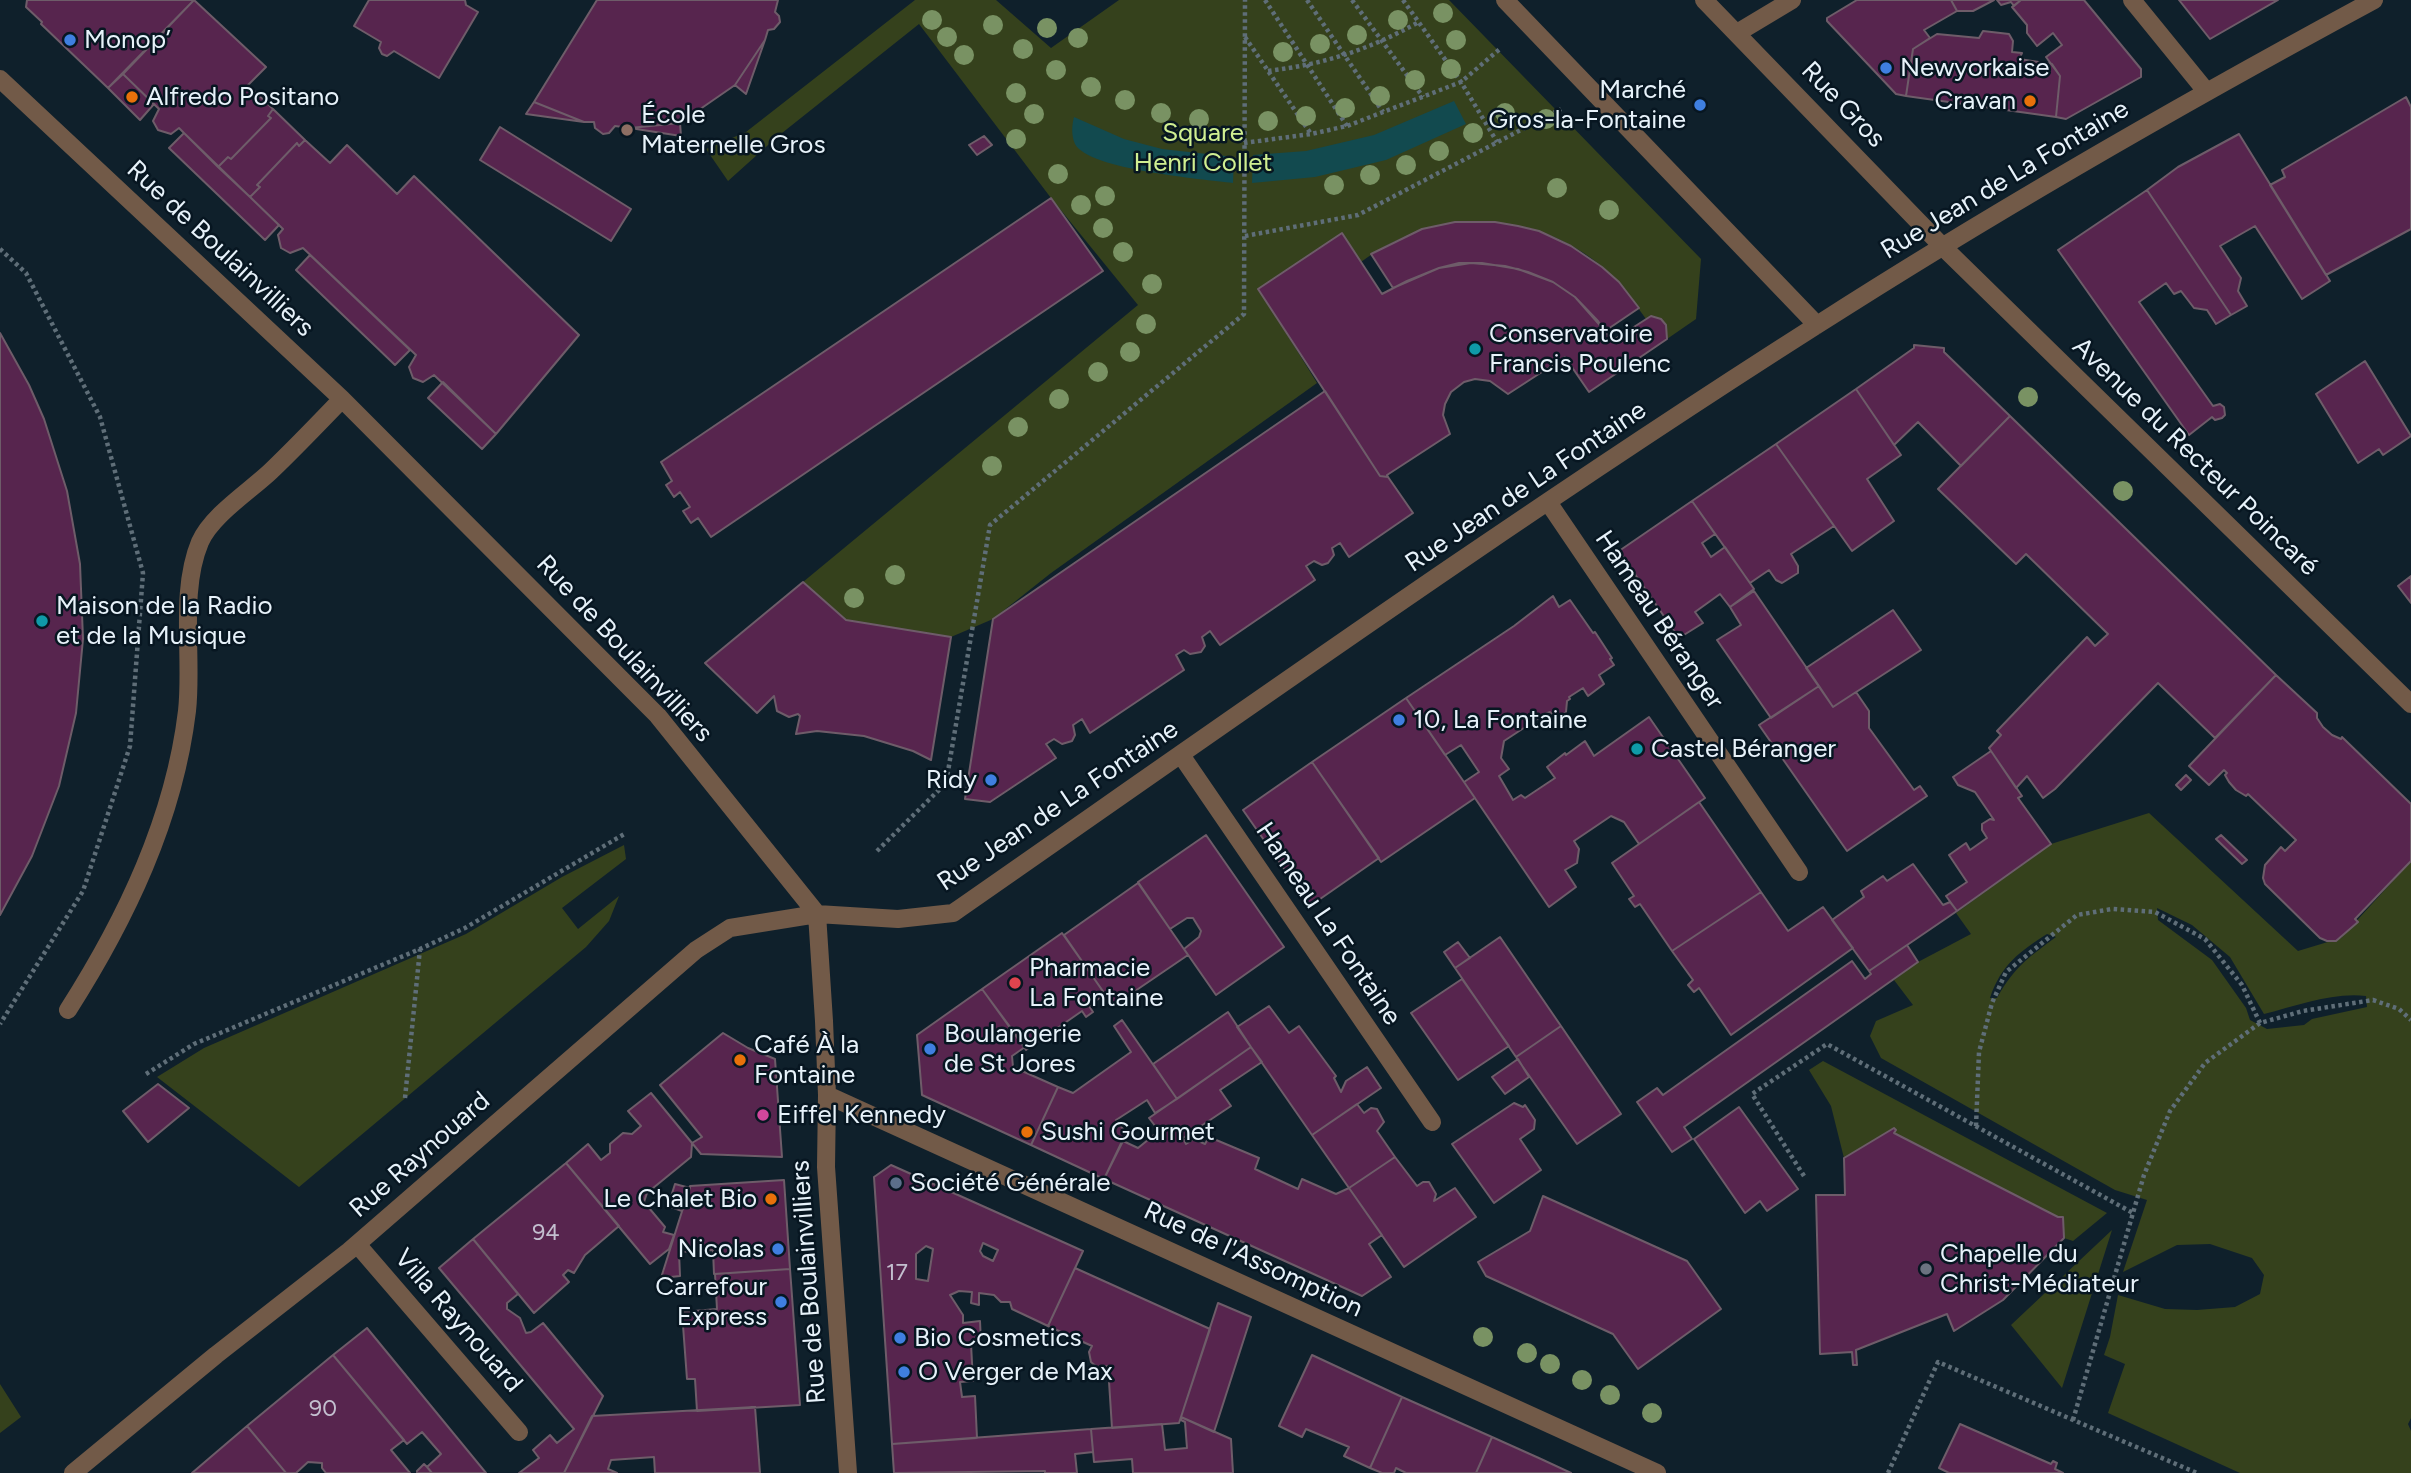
<!DOCTYPE html>
<meta charset="utf-8">
<style>
body{margin:0}
canvas{display:block;background:#0f202b}
</style>
<canvas width="2411" height="1473"></canvas>
<script>
const ctx = document.querySelector('canvas').getContext('2d');
ctx.lineJoin = 'round';
function fill(path, color) { ctx.fillStyle = color; ctx.fill(path, 'evenodd'); }
function trace(path, color, width, dash) { ctx.strokeStyle = color; ctx.lineWidth = width; ctx.lineCap = dash ? 'butt' : 'round'; ctx.setLineDash(dash || []); ctx.stroke(path); }
function label(font, color, halo, rows, align = 'center') {
  ctx.font = font + ' Figtree,sans-serif'; ctx.lineWidth = 5; ctx.setLineDash([]); ctx.textBaseline = 'middle'; ctx.strokeStyle = halo; ctx.fillStyle = color; for (const [text, x, y, turn = 0] of rows) {
    ctx.save(); ctx.translate(x, y); ctx.rotate((+turn || 0) * Math.PI / 180); ctx.textAlign = isNaN(turn) ? turn : align; if (halo) ctx.strokeText(text, 0, 0); ctx.fillText(text, 0, 0); ctx.restore();
  }
}
const green = new Path2D(`
 M915,0H996L1051,48L1119,0H1449L1701,259L1696,319L1667,339C1668,326 1664,318 1651,316L1646,319C1633,301 1621,284 1605,269C1535,208 1434,207 1361,262L1342,233L1259,289L1317,383L1051,573L993,619L951,637L846,620L803,582L1138,305L1051,198L919,24L777,137L728,181L706,149L746,132Z
 M2149,813L2298,951L2341,938L2411,861V1418L2408,1424L2411,1431V1473H2240L2108,1413L2125,1364L2104,1355L2110,1337L2118,1295L2165,1309L2197,1310L2235,1307L2260,1294L2264,1275L2252,1258L2210,1244L2177,1245L2123,1272L2147,1200L2115,1190L1881,1058L1870,1036L1876,1021L1913,1005L1894,980L1918,962L1971,934L1956,913L2051,844ZM2157,908L2192,925L2230,957L2264,1014C2296,1006 2333,992 2366,996L2367,1007L2312,1019L2304,1025L2267,1029L2250,1020L2246,1008L2212,960L2158,920ZM2047,934L2056,937C2028,958 2015,966 1997,998H1990C2001,965 2019,952 2047,934Z
 M624,845L626,859L562,908L578,929L619,896L609,921L586,947L299,1187L157,1077L204,1048L466,934L562,877Z
 M1823,1061L2107,1213L2073,1241L2064,1238L2063,1217H2058L1894,1133L1896,1130L1894,1128L1844,1158L1831,1106L1809,1070Z
 M2112,1230L2062,1388L2011,1325Z
 M0,1384L21,1417L0,1433Z`);
const water = new Path2D(`
 M1454,101L1466,124L1386,160L1315,177L1252,183L1253,155L1306,151L1374,135Z
 M1074,117L1124,139L1162,149L1234,157L1233,183C1203,179 1089,170 1075,144C1071,135 1072,125 1074,117Z`);
const building = new Path2D(`
 M27,0H194L108,88L41,24L42,22L26,7Z
 M194,0L266,67L248,85L273,109L268,116L271,118L231,159L228,157L218,167L179,128L171,134L158,130L153,121L159,109L123,74Z
 M369,0H465L466,5L478,12L439,78L394,51L387,56L382,54L379,48L381,42L354,26Z
 M597,0H778L775,12L779,16L780,22L774,29L768,30L765,40L735,85L680,123L630,128L615,126L609,133L603,134L595,128L594,122H584L534,102Z
 M1857,0H1951L1957,11L1924,30L1930,38L1913,49L1906,96L1896,94L1827,21V18Z
 M1951,0H1994L1973,11H1957Z
 M1997,0H2021L2014,6L2011,2L2001,5Z
 M2021,0H2084L2141,69V77L2066,119L2056,117L2060,76L2046,57L2062,45L2053,33L2037,46L2027,33V25L2012,7Z
 M2179,0H2278L2210,39Z
 M1983,31L2009,34L2013,41L2012,52L2022,53L2019,59L2052,64L2060,76L2056,117L1906,96L1913,49L1937,34L1979,38Z
 M765,40L746,94L735,85Z
 M123,74L154,104L140,120L108,88Z
 M2406,97L2411,107V229L2326,275L2270,185L2285,177L2282,170Z
 M534,102L584,122L526,114Z
 M273,109L305,140L299,146L297,143L257,185L260,187L250,197L218,167L228,157L231,159L271,118L268,116Z
 M680,123L681,136L630,128Z
 M500,127L631,209L611,241L480,160Z
 M184,133L279,225L265,240L169,148Z
 M2239,134L2330,281L2302,299L2255,226L2220,246L2241,278L2238,291L2247,306L2231,315L2147,190L2178,167Z
 M984,136L992,145L977,155L969,145Z
 M305,140L330,163L347,145L397,194L414,176L579,335L496,434L434,375L423,382L413,378L409,367L416,355L303,248L290,253L281,248L278,235L283,229L250,197L260,187L257,185L297,143L299,146Z
 M2147,190L2231,315L2216,324L2207,310L2194,308L2181,291L2174,294L2166,283L2139,302L2213,406L2220,404L2224,407L2225,415L2222,418L2215,420L2212,417L2189,435L2058,250Z
 M1051,198L1103,271L711,537L698,518L691,523L683,511L690,507L680,492L674,497L666,485L672,481L661,462Z
 M1455,222H1495L1518,226L1539,231L1571,246L1602,267L1619,282L1639,308L1605,331L1575,297L1553,282L1518,269L1482,263H1459L1439,268L1393,288L1371,254L1422,229Z
 M1342,233L1382,294L1407,281L1439,268L1471,263L1505,266L1528,272L1553,282L1575,297L1598,321L1612,341L1651,316L1661,319L1666,325L1667,339L1589,392L1565,357L1508,394L1490,381L1475,379L1464,382L1451,392L1445,404L1443,415L1450,434L1387,475L1388,477L1380,476L1258,289Z
 M310,255L410,350L395,365L296,270Z
 M0,333L29,385L44,419L67,491L80,564L83,639L76,713L59,786L32,856L0,915Z
 M1914,345L1944,348V352L2010,416L1961,466L1918,422L1894,445L1856,389L1914,348Z
 M2365,361L2411,436L2383,455L2379,449L2358,463L2316,394Z
 M443,382L496,434L482,449L428,398Z
 M1856,389L1901,455L1867,479L1894,521L1852,551L1776,444Z
 M1325,391L1380,476L1388,477L1413,513L1349,557L1340,543L1332,548L1334,555L1328,563L1322,565L1314,561L1306,566L1315,580L1220,645L1210,631L1202,637L1205,646L1201,652L1190,654L1184,650L1176,655L1184,670L1090,733L1082,719L1073,725L1075,735L1072,741L1062,744L1054,739L1046,744L1056,758L990,802L965,799L993,619Z
 M2010,416L2276,675L2215,738L2158,683L2055,789L2043,798L2027,776L2016,788L1989,748L2001,735L1997,731L2087,637L2095,646L2108,634L2026,554L2016,564L1938,489Z
 M1776,444L1834,526L1791,554L1798,566V573L1782,583L1776,580L1769,570L1750,583L1692,501Z
 M1692,501L1715,534L1702,543L1711,557L1725,547L1754,589L1730,607L1720,594L1695,612L1703,623L1679,638L1619,551Z
 M2411,576V603L2398,586Z
 M803,582L846,620L951,637L931,760L913,751L864,736L817,731L796,734L800,716L798,714L789,717L777,711L774,696L757,713L705,663Z
 M1754,591L1819,686L1771,718L1717,640L1741,625L1730,607Z
 M1553,596L1559,607L1570,600L1593,633L1595,632L1612,658L1610,659L1614,665L1599,675L1604,684L1588,696L1583,688L1569,697L1570,699L1567,701L1566,712L1561,717L1555,716L1550,712L1545,714L1504,741L1501,758L1509,769L1499,776L1513,800L1521,795L1525,798L1555,778L1547,767L1565,753L1566,755L1585,741L1594,756L1649,717L1705,798L1639,844L1624,822L1611,816L1574,841L1579,849L1577,863L1565,870L1576,887L1549,907L1464,782L1479,772L1461,745L1445,755L1406,698L1514,626Z
 M1893,610L1921,650L1833,707L1806,668Z
 M2276,675L2317,713V718L2323,727L2332,735L2341,739L2342,737L2411,804V861L2355,919L2358,922L2336,941H2327L2320,938L2265,884L2263,878L2265,865L2281,847L2285,851L2296,840L2248,794L2246,796L2236,790L2229,782L2225,775L2227,773L2224,770L2209,785L2189,766Z
 M1819,686L1833,707L1856,692L1869,711V728L1914,790L1920,786L1927,796L1847,851L1759,725Z
 M1406,698L1475,798L1381,862L1312,762Z
 M1991,751L2022,796L2018,798L2051,844L1957,911L1946,896L1967,882L1949,855L1966,843L1970,850L1987,838L1982,830V824L1990,819L1994,820L1975,792L1958,785L1953,777Z
 M1312,762L1379,858L1310,906L1243,810Z
 M2186,775L2191,780L2181,790L2176,785Z
 M1699,802L1761,892L1672,951L1640,904L1635,907L1629,899L1634,896L1612,863Z
 M1206,835L1284,947L1216,995L1184,949L1199,937L1201,931L1193,918H1187L1170,929L1138,882Z
 M2221,835L2247,860L2242,864L2216,839Z
 M1913,864L1943,905L1950,902L1957,911L1869,971L1832,920L1864,897L1861,891L1883,876L1887,881Z
 M1138,883L1188,955L1113,1006L1064,935Z
 M1761,892L1788,931L1823,907L1853,948L1731,1035L1699,988L1694,992L1688,985L1693,980L1672,951Z
 M1062,933L1105,994L1089,1006L1093,1012L1086,1017L1082,1011L1026,1050L982,989Z
 M1500,937L1561,1026L1516,1057L1455,968Z
 M1458,942L1470,958L1455,968L1444,952Z
 M1907,945L1918,962L1684,1127L1692,1139L1672,1152L1637,1102L1657,1088L1663,1095L1852,961L1865,979L1871,974L1869,971Z
 M1462,979L1509,1046L1458,1080L1411,1013Z
 M982,989L1025,1047L1012,1056L1013,1067L1058,1087L1031,1145L922,1095L917,1035Z
 M1269,1006L1289,1033L1299,1026L1336,1076L1334,1078L1341,1092L1346,1081L1367,1067L1381,1088L1312,1135L1237,1027Z
 M1228,1012L1251,1047L1177,1099L1153,1064Z
 M1122,1020L1177,1099L1155,1113L1147,1100L1116,1120L1126,1133L1104,1179L1031,1145L1058,1087L1073,1093L1131,1052L1114,1026Z
 M1561,1026L1621,1114L1577,1144L1516,1057Z
 M723,1033L748,1048L775,1059L782,1157L701,1154L692,1143L702,1137L660,1085Z
 M1251,1047L1262,1062L1220,1090L1231,1106L1183,1138L1186,1144L1194,1139L1205,1144L1209,1137L1259,1158L1255,1169L1298,1189L1302,1179L1336,1194L1349,1188L1382,1235L1369,1244L1391,1277L1362,1296L1104,1179L1123,1141L1138,1148L1159,1131L1149,1118Z
 M1518,1059L1529,1077L1505,1094L1492,1077Z
 M158,1084L189,1108L148,1142L123,1111Z
 M651,1093L692,1143L691,1157L647,1193L644,1202L665,1227L663,1232L674,1235L669,1249L650,1264L566,1163L588,1144L601,1160L610,1153V1144L623,1133L632,1134L641,1126L628,1111Z
 M1514,1103L1523,1107L1525,1105L1535,1120L1534,1129L1520,1139L1541,1170L1494,1203L1452,1144Z
 M1357,1104L1364,1113L1371,1108L1377,1109L1384,1122L1377,1131L1395,1157L1349,1188L1312,1135Z
 M1739,1107L1798,1189L1767,1211L1760,1201L1745,1213L1694,1139Z
 M1894,1128L1896,1130L1894,1133L2058,1217H2063L2064,1238L2003,1300L1954,1331L1947,1314L1856,1350L1857,1365H1853L1852,1352L1820,1354L1816,1195H1845L1844,1158Z
 M1395,1157L1417,1186L1423,1182H1429L1436,1194L1434,1201L1455,1188L1476,1217L1404,1267L1349,1188Z
 M566,1163L619,1226L585,1255L574,1273L568,1270L563,1275L569,1282L534,1313L473,1239Z
 M891,1165L1083,1251L1048,1326L1012,1309L1010,1302H1001L994,1295L979,1293V1305L971,1303L972,1292L959,1291L950,1295L963,1315V1323L980,1321L981,1343L971,1344L973,1381L960,1382L962,1397L975,1396L977,1438L892,1444L874,1177ZM983,1243L998,1250L993,1261L983,1256L980,1251ZM926,1246L933,1249L928,1281L916,1279V1254Z
 M784,1180L790,1269L714,1274L713,1250L679,1252L680,1276L661,1278L690,1186Z
 M675,1184L690,1188L682,1211L668,1206Z
 M1543,1196L1687,1261L1721,1309L1638,1369L1613,1334L1486,1276L1478,1262L1530,1231Z
 M473,1239L518,1294L507,1303V1309L520,1318L526,1333L531,1332L543,1323L603,1396L564,1473H519L539,1458L533,1450L550,1435L557,1443L574,1429L439,1268Z
 M1075,1268L1210,1329L1179,1423L1112,1428L1108,1366L1097,1367L1091,1362L1089,1352L1092,1346L1048,1326Z
 M790,1269L800,1405L697,1411L695,1379H687L682,1312L717,1309L715,1274Z
 M1218,1303L1251,1317L1214,1432L1181,1417Z
 M367,1328L486,1473H432L427,1467L441,1454L422,1432L407,1444L333,1355Z
 M333,1355L404,1440L391,1450L410,1473H326L322,1468V1463L308,1462L296,1473H286L247,1426Z
 M1312,1355L1402,1397L1370,1468L1344,1456L1349,1447L1306,1429L1302,1437L1279,1426Z
 M1402,1397L1492,1437L1476,1473H1406L1396,1468L1394,1473H1382L1370,1468Z
 M755,1407L760,1473H655L654,1457L611,1460L608,1469L617,1473H564L592,1416Z
 M1181,1417L1231,1439L1233,1473H1133L1132,1459L1094,1462L1091,1429L1162,1424L1165,1450L1187,1448L1185,1422L1181,1420Z
 M1960,1424L2051,1464L2053,1461L2057,1463L2055,1469L2063,1473H1949L1939,1468Z
 M247,1426L286,1473H192L206,1461Z
 M1091,1429L1093,1452L1075,1454L1077,1473H1045V1471L894,1473L892,1444Z
 M1492,1437L1541,1459L1571,1473H1476Z
 M424,1464L427,1467L432,1473H417V1471Z`);
const path = new Path2D(`
 M1265,0L1347,126
 M1307,0L1383,112
 M1352,0L1423,97
 M1403,0L1461,82L1497,142
 M1245,37L1311,134
 M1268,71C1325,64 1368,50 1419,22
 M1244,143L1311,134L1347,126L1461,82L1501,48
 M1245,236L1358,215L1561,109
 M0,249L26,273L100,417L143,573L130,746L83,891L0,1024
 M877,851L946,783L990,525L1244,314L1245,0
 M146,1074L194,1044L420,949L465,928L626,833
 M405,1098L420,949
 M1976,1126L1979,1052L1992,1003L2006,972L2077,915L2112,909L2155,912L2205,939L2242,985L2260,1023
 M1804,1176L1752,1094L1827,1044L2133,1213
 M2073,1420L2144,1175L2170,1111L2205,1063L2260,1023L2303,1011L2373,1000L2399,1009L2411,1020
 M1888,1473L1938,1362L2197,1473`);
const minor = new Path2D(`
 M1505,0L1817,325
 M1704,0L1943,247L2411,704
 M2132,0L2206,91
 M1737,33L1792,0
 M0,79L342,399L658,716L817,914L824,1021L827,1095L826,1167L848,1473
 M1548,502L1799,872
 M1181,755L1432,1122
 M68,1010C126,919 174,819 187,711C193,658 179,592 200,542C212,515 250,491 271,471C295,448 319,423 342,399
 M827,1095L1657,1473
 M357,1244L519,1432
 M73,1473L216,1355L349,1251L696,950L730,928L817,914L898,919L953,913C1239,714 1523,512 1817,325C1998,209 2185,102 2374,0`);
const trees = [
 [1443,13],
 [932,20],
 [1398,20],
 [993,25],
 [1047,28],
 [1357,35],
 [947,37],
 [1078,38],
 [1456,40],
 [1320,44],
 [1023,49],
 [1283,52],
 [964,55],
 [1451,69],
 [1056,70],
 [1415,80],
 [1091,87],
 [1016,93],
 [1380,96],
 [1125,100],
 [1345,108],
 [1161,113],
 [1505,113],
 [1034,114],
 [1306,116],
 [1199,119],
 [1546,119],
 [1268,121],
 [1473,133],
 [1016,139],
 [1439,151],
 [1406,165],
 [1058,174],
 [1370,175],
 [1334,185],
 [1557,188],
 [1105,196],
 [1081,205],
 [1609,210],
 [1103,228],
 [1123,252],
 [1152,284],
 [1146,324],
 [1130,352],
 [1098,372],
 [2028,397],
 [1059,399],
 [1018,427],
 [992,466],
 [2123,491],
 [895,575],
 [854,598],
 [1483,1337],
 [1527,1353],
 [1550,1364],
 [1582,1380],
 [1610,1395],
 [1652,1413]
];
const markers = [
 [70,40,7,"#3f7fe0"],
 [1886,68,7,"#3f7fe0"],
 [132,97,7,"#e8710a"],
 [2030,101,7,"#e8710a"],
 [1700,105,7,"#3f7fe0"],
 [627,130,7,"#8d6e63"],
 [1475,349,7,"#0f9aa8"],
 [42,621,7,"#0f9aa8"],
 [1399,720,7,"#3f7fe0"],
 [1637,749,7,"#0f9aa8"],
 [991,780,7,"#3f7fe0"],
 [1015,983,7,"#e0444e"],
 [930,1049,7,"#3f7fe0"],
 [740,1060,7,"#e8710a"],
 [763,1115,7,"#d1479c"],
 [1027,1132,7,"#e8710a"],
 [896,1183,7,"#5c6f8a"],
 [771,1199,7,"#e8710a"],
 [778,1249,7,"#3f7fe0"],
 [1926,1269,7,"#6b7280"],
 [781,1302,7,"#3f7fe0"],
 [900,1338,7,"#3f7fe0"],
 [904,1372,7,"#3f7fe0"]
];
const numberNames = [
 ["94",546,1233],
 ["17",897,1273],
 ["90",323,1409]
];
const poiNames = [
 ["Monop’",84,40],
 ["Newyorkaise",1900,68],
 ["Marché",1686,90,"right"],
 ["Gros-la-Fontaine",1686,120,"right"],
 ["Alfredo Positano",146,97],
 ["Cravan",2016,101,"right"],
 ["École",641,115],
 ["Maternelle Gros",641,145],
 ["Conservatoire",1489,334],
 ["Francis Poulenc",1489,364],
 ["Maison de la Radio",56,606],
 ["et de la Musique",56,636],
 ["10, La Fontaine",1413,720],
 ["Castel Béranger",1651,749],
 ["Ridy",977,780,"right"],
 ["Pharmacie",1029,968],
 ["La Fontaine",1029,998],
 ["Boulangerie",944,1034],
 ["de St Jores",944,1064],
 ["Café À la",754,1045],
 ["Fontaine",754,1075],
 ["Eiffel Kennedy",777,1115],
 ["Sushi Gourmet",1041,1132],
 ["Société Générale",910,1183],
 ["Le Chalet Bio",757,1199,"right"],
 ["Nicolas",764,1249,"right"],
 ["Chapelle du",1940,1254],
 ["Christ-Médiateur",1940,1284],
 ["Carrefour",767,1287,"right"],
 ["Express",767,1317,"right"],
 ["Bio Cosmetics",914,1338],
 ["O Verger de Max",918,1372]
];
const streetNames = [
 ["Rue Gros",1843,105,46],
 ["Rue Jean de La Fontaine",2005,180,-31],
 ["Rue de Boulainvilliers",220,249,43],
 ["Avenue du Recteur Poincaré",2195,457,44],
 ["Rue Jean de La Fontaine",1526,487,-34],
 ["Hameau Béranger",1659,620,56],
 ["Rue de Boulainvilliers",624,649,47],
 ["Rue Jean de La Fontaine",1058,806,-34],
 ["Hameau La Fontaine",1328,924,56],
 ["Rue Raynouard",420,1155,-41],
 ["Rue de l'Assomption",1253,1260,25],
 ["Rue de Boulainvilliers",809,1282,-94],
 ["Villa Raynouard",458,1321,49]
];
const parkNames = [
 ["Square",1203,133],
 ["Henri Collet",1203,163]
];
fill(green, '#35411c');
fill(water, '#124a4f');
fill(building, '#57254e');
trace(building, '#6e5c69', 2);
trace(path, '#5f6e78', 4.5, [3.5, 3.5]);
trace(minor, '#725a48', 18);
ctx.fillStyle = '#799263';
for (const [x, y] of trees) { ctx.beginPath(); ctx.arc(x, y, 10, 0, 2 * Math.PI); ctx.fill(); }
for (const [x, y, r, color] of markers) { const dot = new Path2D(); dot.arc(x, y, r, 0, 2 * Math.PI); ctx.fillStyle = color; ctx.fill(dot); trace(dot, '#071621', 2.5); }
label('23px', '#c3bfcf', null, numberNames);
label('26px', '#e7f2fa', '#071621', poiNames, 'left');
label('26px', '#e7f2fa', '#071621', streetNames);
label('26px', '#d0ef91', '#071621', parkNames);
</script>
